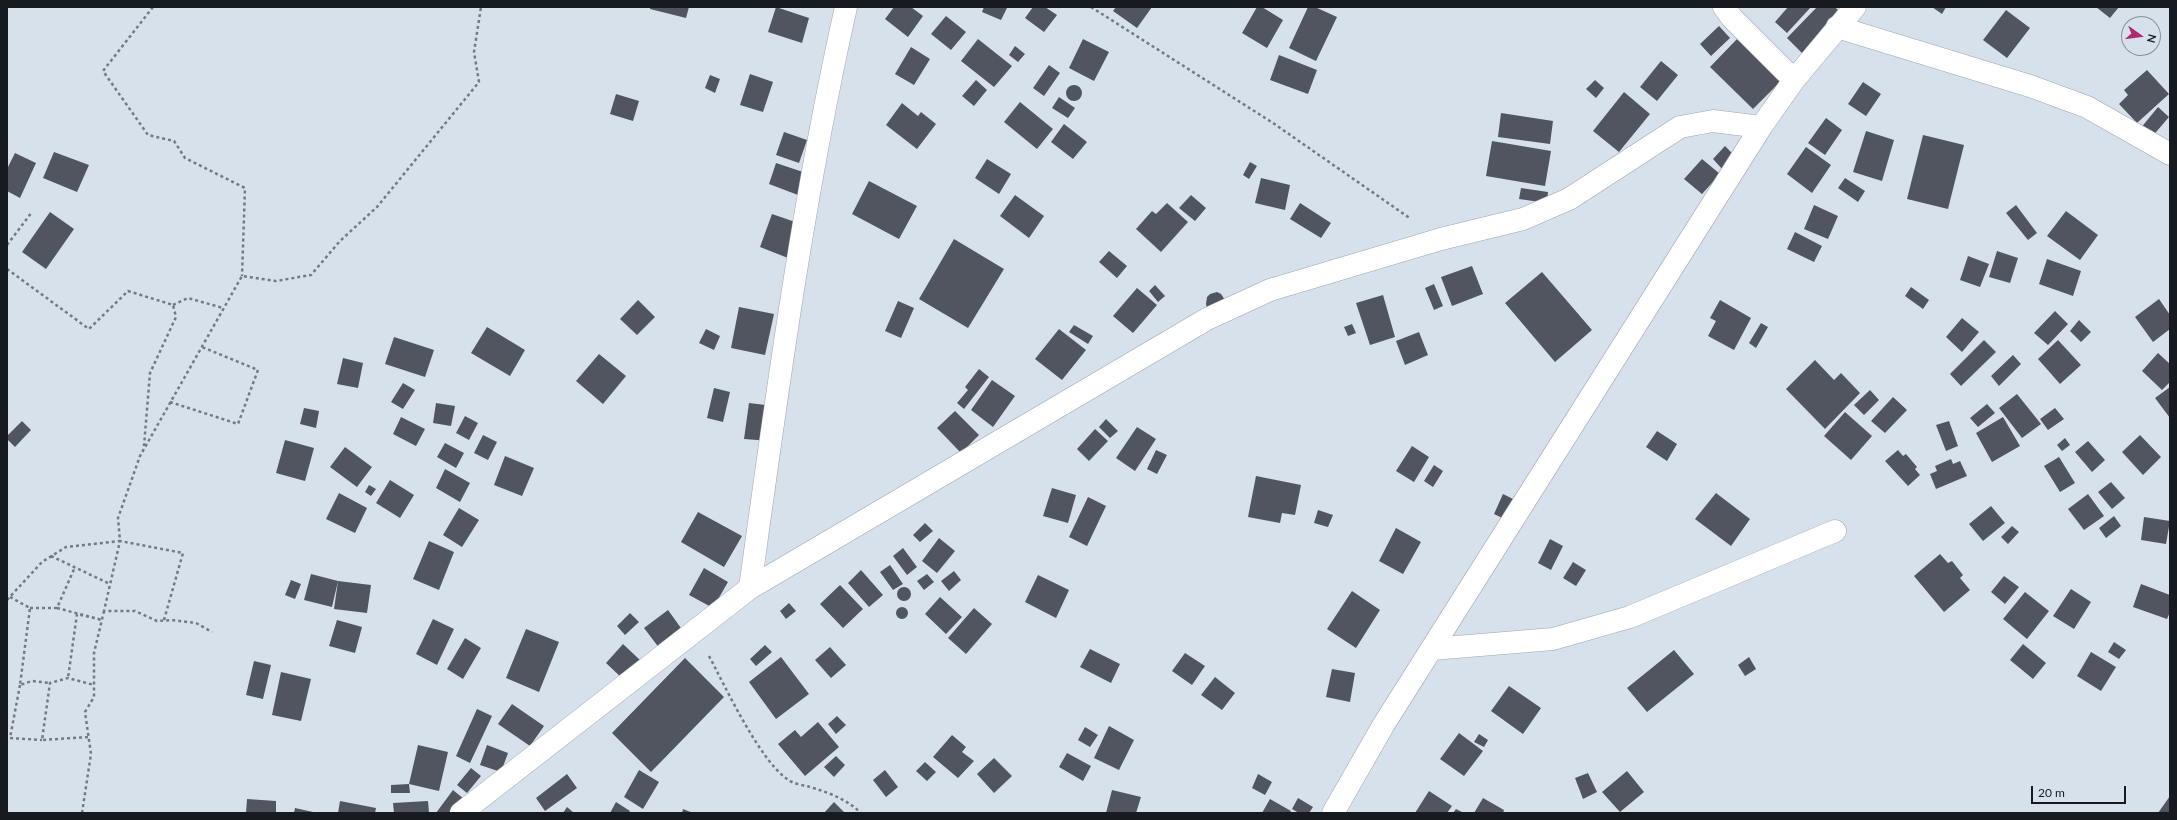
<!DOCTYPE html>
<style>
body{margin:0}
#map{position:relative;width:2177px;height:820px;overflow:hidden;background:#d6e1ec;font-family:Lato,sans-serif}
canvas{display:block}
.frame{position:absolute;inset:0;border:8px solid #171b1f;pointer-events:none}
.north{position:absolute;left:2121px;top:16px;width:40px;height:40px;box-sizing:border-box;background:#d6e1ec;border:1px solid #8a929a;border-radius:50%;rotate:104deg;font-size:11px;font-weight:700;line-height:16px;text-align:center;color:#171b1f}
.north::after{content:'';display:block;margin:auto;width:14px;height:18px;background:#b02a6f;clip-path:polygon(50% 0,100% 100%,50% 72%,0 100%)}
.scale{position:absolute;left:2031px;top:786px;width:95px;height:18px;box-sizing:border-box;border:2px solid #171b1f;border-top:0;padding-left:5px;font-size:12px;line-height:14px;white-space:nowrap;color:#171b1f;-webkit-text-stroke:3px #d6e1ec;paint-order:stroke}
</style>
<div id="map">
<canvas width="2177" height="820"></canvas>
<div class="frame"></div>
<div class="north">N</div>
<div class="scale">20 m</div>
</div>
<script>
const ctx = document.querySelector('canvas').getContext('2d');
ctx.lineJoin = 'round';
function fill(path, color) { ctx.fillStyle = color; ctx.fill(path, 'evenodd'); }
function trace(path, color, width, dash) { ctx.strokeStyle = color; ctx.lineWidth = width; ctx.lineCap = dash ? 'butt' : 'round'; ctx.setLineDash(dash || []); ctx.stroke(path); }
const building = new Path2D(`
 M650,7H689L686,18L650,9Z
 M776,7L809,18L802,43L768,32Z
 M894,7H911L923,16L908,37L885,19Z
 M984,7H1004L1007,8L1001,20L982,12Z
 M1033,7H1045L1057,15L1044,32L1025,18Z
 M1116,7H1152L1137,28L1113,11Z
 M1257,7H1262L1283,20L1267,48L1242,33Z
 M1308,7H1315L1337,17L1316,61L1289,48Z
 M1788,7H1811L1787,33L1775,22Z
 M1817,7H1835L1842,14L1802,53L1787,38Z
 M1932,7H1946L1942,14Z
 M2096,7H2119L2110,18Z
 M2006,10L2030,28L2007,58L1983,40Z
 M946,16L966,32L951,50L931,34Z
 M1719,26L1730,38L1711,56L1700,44Z
 M1738,38L1781,81L1753,109L1710,67Z
 M978,39L1012,66L994,87L961,61Z
 M1083,39L1109,52L1094,81L1069,68Z
 M1015,46L1025,54L1018,62L1009,55Z
 M911,47L930,59L914,85L895,74Z
 M2136,48H2151L2147,55Z
 M1279,55L1317,70L1308,94L1270,80Z
 M1661,61L1678,75L1657,101L1640,87Z
 M1049,65L1060,73L1044,96L1033,88Z
 M2147,70L2169,94L2137,123L2119,104L2128,95L2124,90Z
 M750,74L773,82L763,112L740,105Z
 M710,75L720,79L715,93L705,88Z
 M976,80L987,90L974,106L962,96Z
 M1595,80L1604,88L1596,98L1586,89Z
 M1863,82L1881,94L1866,116L1848,104Z
 M1066 93a8 8 0 1 1 16 0a8 8 0 1 1-16 0Z
 M1624,92L1650,114L1619,152L1593,131Z
 M616,94L639,101L633,121L610,114Z
 M1059,97L1075,108L1068,118L1052,108Z
 M1020,102L1053,129L1037,149L1004,122Z
 M902,103L918,116L921,112L936,124L917,149L886,125Z
 M2158,107L2169,117L2151,138L2140,129Z
 M1501,113L1553,121L1550,144L1498,137Z
 M1826,118L1842,130L1825,155L1808,143Z
 M1064,124L1087,142L1073,159L1051,142Z
 M1866,131L1894,140L1882,181L1853,172Z
 M784,132L807,140L799,163L776,155Z
 M1923,135L1964,145L1948,209L1907,199Z
 M1492,141L1551,151L1545,186L1486,176Z
 M1725,146L1736,157L1723,170L1713,159Z
 M1806,147L1831,165L1812,193L1787,174Z
 M54,152L89,165L77,192L43,178Z
 M15,153L36,163L20,198L7,191V169Z
 M987,159L1011,174L999,194L975,178Z
 M1702,159L1720,174L1702,194L1684,179Z
 M1250,162L1257,166L1249,179L1243,175Z
 M776,163L806,173L798,195L769,184Z
 M1261,178L1290,185L1285,210L1255,203Z
 M1845,178L1865,191L1858,202L1838,188Z
 M869,181L917,206L899,239L852,214Z
 M1521,188L1548,192L1547,203L1519,199Z
 M1015,195L1044,216L1029,238L1000,216Z
 M1191,195L1206,208L1195,221L1179,208Z
 M1167,203L1188,222L1161,252L1136,229L1152,211L1156,214Z
 M1300,203L1331,223L1321,238L1290,219Z
 M1814,205L1838,216L1828,239L1804,229Z
 M2016,205L2037,233L2028,240L2006,213Z
 M2066,211L2098,235L2080,260L2047,236Z
 M50,212L74,229L46,269L22,252Z
 M772,214L801,224L788,258L760,247Z
 M1795,232L1822,246L1814,262L1787,249Z
 M954,239L1004,269L968,328L919,299Z
 M1109,251L1127,266L1117,278L1099,262Z
 M1997,251L2018,258L2010,283L1989,277Z
 M1968,256L1989,264L1980,287L1960,280Z
 M2047,259L2081,271L2073,296L2039,284Z
 M1472,266L1483,294L1452,306L1441,277Z
 M1542,272L1592,330L1555,362L1505,303Z
 M1434,284L1443,306L1434,310L1425,288Z
 M1155,285L1165,296L1158,302L1149,291Z
 M1911,287L1929,300L1923,309L1905,296Z
 M1137,288L1157,305L1133,333L1113,316Z
 M1217,292L1221,294L1225,300L1207,308L1206,304L1207,297L1210,294Z
 M1383,295L1395,337L1370,345L1356,303Z
 M2159,299L2170,315V329L2153,342L2135,317Z
 M638,300L655,317L637,335L620,319Z
 M1720,300L1751,318L1734,350L1708,336L1716,321L1710,318Z
 M898,301L914,308L901,338L885,331Z
 M739,307L774,314L765,355L731,348Z
 M2055,311L2068,324L2048,345L2034,333Z
 M1962,318L1979,332L1962,352L1946,337Z
 M2079,320L2091,332L2081,342L2070,331Z
 M1761,323L1768,327L1756,348L1749,343Z
 M1352,324L1356,333L1348,336L1344,327Z
 M1074,325L1093,336L1088,344L1069,332Z
 M487,327L525,350L510,376L471,353Z
 M706,329L720,336L714,350L699,343Z
 M1059,329L1086,350L1062,380L1035,359Z
 M1419,332L1428,355L1405,365L1396,341Z
 M394,337L434,350L425,377L385,364Z
 M1984,340L1996,352L1961,386L1950,374Z
 M2058,340L2081,365L2060,384L2038,359Z
 M2158,353L2170,364V382L2162,390L2142,371Z
 M599,354L626,376L603,404L576,381Z
 M2013,355L2021,364L1999,386L1991,376Z
 M343,358L363,363L358,388L337,384Z
 M1815,360L1834,380L1841,373L1860,393L1825,429L1786,389Z
 M979,369L989,377L964,409L957,403L968,390L965,387Z
 M992,380L1015,396L993,427L971,410Z
 M403,383L415,390L403,409L391,402Z
 M2170,387V418L2155,398Z
 M714,388L730,392L723,422L707,418Z
 M1870,390L1879,400L1864,415L1854,405Z
 M2017,394L2041,424L2022,438L1999,408Z
 M1893,397L1907,410L1885,433L1871,421Z
 M436,403L455,406L451,426L433,423Z
 M749,403L774,406L770,441L744,439Z
 M1987,404L1995,413L1978,427L1970,418Z
 M304,408L319,411L316,428L300,424Z
 M2055,408L2064,419L2048,430L2040,419Z
 M955,411L979,435L961,453L937,428Z
 M1845,412L1872,436L1851,460L1824,436Z
 M465,416L478,423L469,440L456,433Z
 M401,417L425,429L416,446L393,434Z
 M2003,417L2020,446L1992,462L1976,433Z
 M1106,419L1118,431L1110,438L1099,427Z
 M22,421L31,430L15,447L7,439V436Z
 M1949,421L1958,446L1946,451L1936,425Z
 M1137,427L1156,439L1135,471L1116,458Z
 M1095,429L1108,441L1089,461L1077,449Z
 M1657,431L1677,444L1667,461L1646,447Z
 M483,435L497,442L488,460L474,453Z
 M2140,435L2161,457L2143,475L2122,452Z
 M2065,438L2070,445L2062,451L2057,445Z
 M285,440L314,448L305,481L276,473Z
 M2088,441L2105,460L2092,472L2075,452Z
 M445,443L464,453L456,468L437,457Z
 M1412,446L1429,457L1414,482L1396,471Z
 M345,447L372,467L357,487L330,467Z
 M1156,450L1167,455L1157,474L1147,469Z
 M1898,450L1903,456L1906,454L1917,467L1915,469L1920,475L1908,486L1885,461Z
 M505,456L534,468L522,496L494,485Z
 M2059,457L2075,483L2060,492L2044,466Z
 M1951,459L1953,464L1960,461L1967,476L1936,489L1930,474L1937,471L1935,466Z
 M1434,465L1443,471L1433,487L1424,481Z
 M445,469L470,483L460,502L436,488Z
 M1256,476L1301,485L1295,515L1282,513L1280,523L1248,517Z
 M390,480L414,495L400,518L376,503Z
 M2111,482L2125,498L2112,509L2098,492Z
 M369,485L376,489L371,496L365,492Z
 M1052,488L1076,495L1068,523L1043,516Z
 M339,493L367,508L355,533L326,519Z
 M1716,493L1750,519L1731,546L1695,519Z
 M1503,494L1521,503L1511,522L1494,514Z
 M2088,494L2104,516L2084,530L2068,509Z
 M1088,497L1106,506L1087,546L1069,537Z
 M1991,506L2005,523L1983,541L1969,524Z
 M459,508L479,520L462,547L443,535Z
 M1318,510L1333,515L1328,527L1314,523Z
 M698,512L742,536L724,567L681,542Z
 M2114,516L2121,526L2106,538L2099,528Z
 M2144,517L2170,521L2166,544L2141,540Z
 M925,523L933,531L920,542L913,535Z
 M2012,526L2019,532L2008,544L2001,537Z
 M1396,528L1421,542L1403,574L1379,561Z
 M939,538L955,551L937,573L922,561Z
 M1550,539L1563,546L1551,570L1538,563Z
 M429,541L454,552L439,590L413,579Z
 M903,548L917,567L907,575L893,556Z
 M1940,554L1948,563L1952,561L1963,575L1960,578L1970,590L1944,612L1914,576Z
 M1573,562L1586,570L1576,586L1563,578Z
 M890,565L903,584L893,590L880,572Z
 M704,568L728,582L713,608L689,595Z
 M861,570L883,595L869,607L848,583Z
 M954,571L961,580L949,591L941,581Z
 M311,574L338,581L371,585L367,613L334,609L338,581L332,607L304,600Z
 M927,574L934,582L924,590L917,581Z
 M1038,575L1069,590L1056,618L1025,602Z
 M2004,576L2019,587L2005,604L1991,592Z
 M291,580L301,584L295,599L285,595Z
 M2141,584L2170,595V612L2167,619L2133,607Z
 M840,585L863,609L843,628L820,604Z
 M897 594a7 7 0 1 1 14 0a7 7 0 1 1-14 0Z
 M2071,589L2091,602L2074,629L2053,616Z
 M1352,591L1380,610L1356,648L1327,629Z
 M2025,592L2049,611L2027,639L2003,619Z
 M940,597L962,617L946,634L925,614Z
 M789,603L796,611L786,619L780,611Z
 M896 613a6 6 0 1 1 12 0a6 6 0 1 1-12 0Z
 M974,608L992,624L966,654L948,638Z
 M668,610L686,635L663,653L644,628Z
 M630,613L639,622L625,635L617,626Z
 M433,619L454,629L437,665L416,654Z
 M337,620L362,627L355,653L329,646Z
 M526,629L559,642L539,692L506,678Z
 M465,638L481,648L463,679L447,669Z
 M2114,642L2126,650L2119,659L2108,652Z
 M623,644L641,661L624,680L606,663Z
 M2023,644L2046,663L2033,679L2010,660Z
 M765,645L772,652L756,666L750,659Z
 M830,647L846,665L831,678L815,660Z
 M1090,649L1120,664L1111,683L1080,667Z
 M1674,650L1694,674L1647,712L1627,688Z
 M2091,652L2116,667L2101,691L2077,676Z
 M1185,653L1205,666L1192,685L1172,671Z
 M781,657L809,694L776,719L749,682Z
 M1749,657L1756,669L1745,676L1738,665Z
 M685,658L724,697L651,772L612,733Z
 M254,661L271,665L263,699L246,695Z
 M1332,669L1355,673L1350,702L1326,697Z
 M281,672L311,679L301,721L272,715Z
 M1215,677L1235,693L1222,710L1201,695Z
 M1509,686L1541,708L1523,734L1491,711Z
 M512,704L544,726L530,746L498,724Z
 M477,709L492,716L470,763L456,756Z
 M837,716L846,725L836,734L828,724Z
 M818,722L839,747L805,776L778,744L795,730L801,737Z
 M1109,726L1134,740L1119,770L1094,758Z
 M1085,727L1098,735L1090,747L1078,740Z
 M1459,733L1483,751L1464,776L1440,759Z
 M1479,734L1488,740L1484,747L1474,742Z
 M952,735L966,747L962,752L974,761L958,778L933,757Z
 M418,745L448,752L439,791L409,784L410,793H391V785L409,784Z
 M487,745L508,753L501,772L480,765Z
 M1067,753L1091,766L1083,781L1059,767Z
 M836,756L845,765L834,777L824,767Z
 M994,758L1012,776L994,793L977,774Z
 M925,762L936,772L927,781L916,771Z
 M471,768L481,776L467,793L457,785Z
 M639,770L659,782L643,809L624,797Z
 M885,770L898,787L886,797L873,780Z
 M1627,771L1644,792L1620,812L1602,792Z
 M1588,773L1597,792L1583,799L1575,778Z
 M567,774L577,788L545,811L536,798Z
 M1258,774L1272,782L1265,795L1252,788Z
 M453,790L464,799L453,813H436Z
 M1112,790L1141,797L1136,813H1106Z
 M1429,791L1452,806L1447,813H1415Z
 M2170,796V813H2158Z
 M1298,798L1313,807L1309,813H1299L1292,809Z
 M1483,798L1504,810L1503,813H1474Z
 M247,799L276,801V813H246Z
 M1270,799L1291,811L1290,813H1262Z
 M340,801L376,808L375,813H338Z
 M428,801L429,813H394L393,803Z
 M616,802L630,811L629,813H610Z
 M834,802L845,813H824Z
 M567,807L574,813H563Z
 M295,808L313,812V813H294Z
 M683,809L693,813H682Z
 M1456,809L1464,813H1453Z`);
const path = new Path2D(`
 M153,7L103,71L148,135L174,141L185,158L245,188L242,276
 M1091,7L1273,123L1411,219
 M7,245L32,212
 M7,269L89,329L128,291L173,305L176,317L150,373L144,446
 M173,305L188,298L223,308
 M170,402L238,424L258,370L202,347
 M51,556L110,584
 M10,597L30,608L20,685L32,681L50,683
 M7,600L42,562L66,547L120,541L118,518L140,456L242,276L276,281L311,275L340,241L377,207L479,82L474,52L481,7
 M30,608H57L75,567
 M57,608L102,620L77,614L68,678
 M164,620L183,553L120,541L104,611H135L157,621L172,620L196,623L212,632
 M709,656C726,688 759,759 787,779C793,784 803,785 810,787C830,793 846,799 861,813
 M20,685L10,738L42,740
 M88,737L42,740L50,683L68,678L94,685
 M82,813L91,754L85,712L94,697V653L104,611`);
const minor = new Path2D(`
 M1724,7L1732,18L1794,80
 M1837,27L2030,86L2087,107L2170,154
 M750,588C777,393 803,198 846,7
 M1432,649L1553,639L1630,617L1835,531
 M461,813L750,588L1207,319L1270,290L1441,239L1523,219L1569,199L1680,127L1713,121L1761,127
 M1333,813L1384,724L1761,127L1794,80L1855,7`);
fill(building, '#515560');
trace(minor, '#9ca6b1', 23);
trace(path, '#737b82', 2.5, [3, 3]);
trace(minor, '#fff', 22);
</script>
